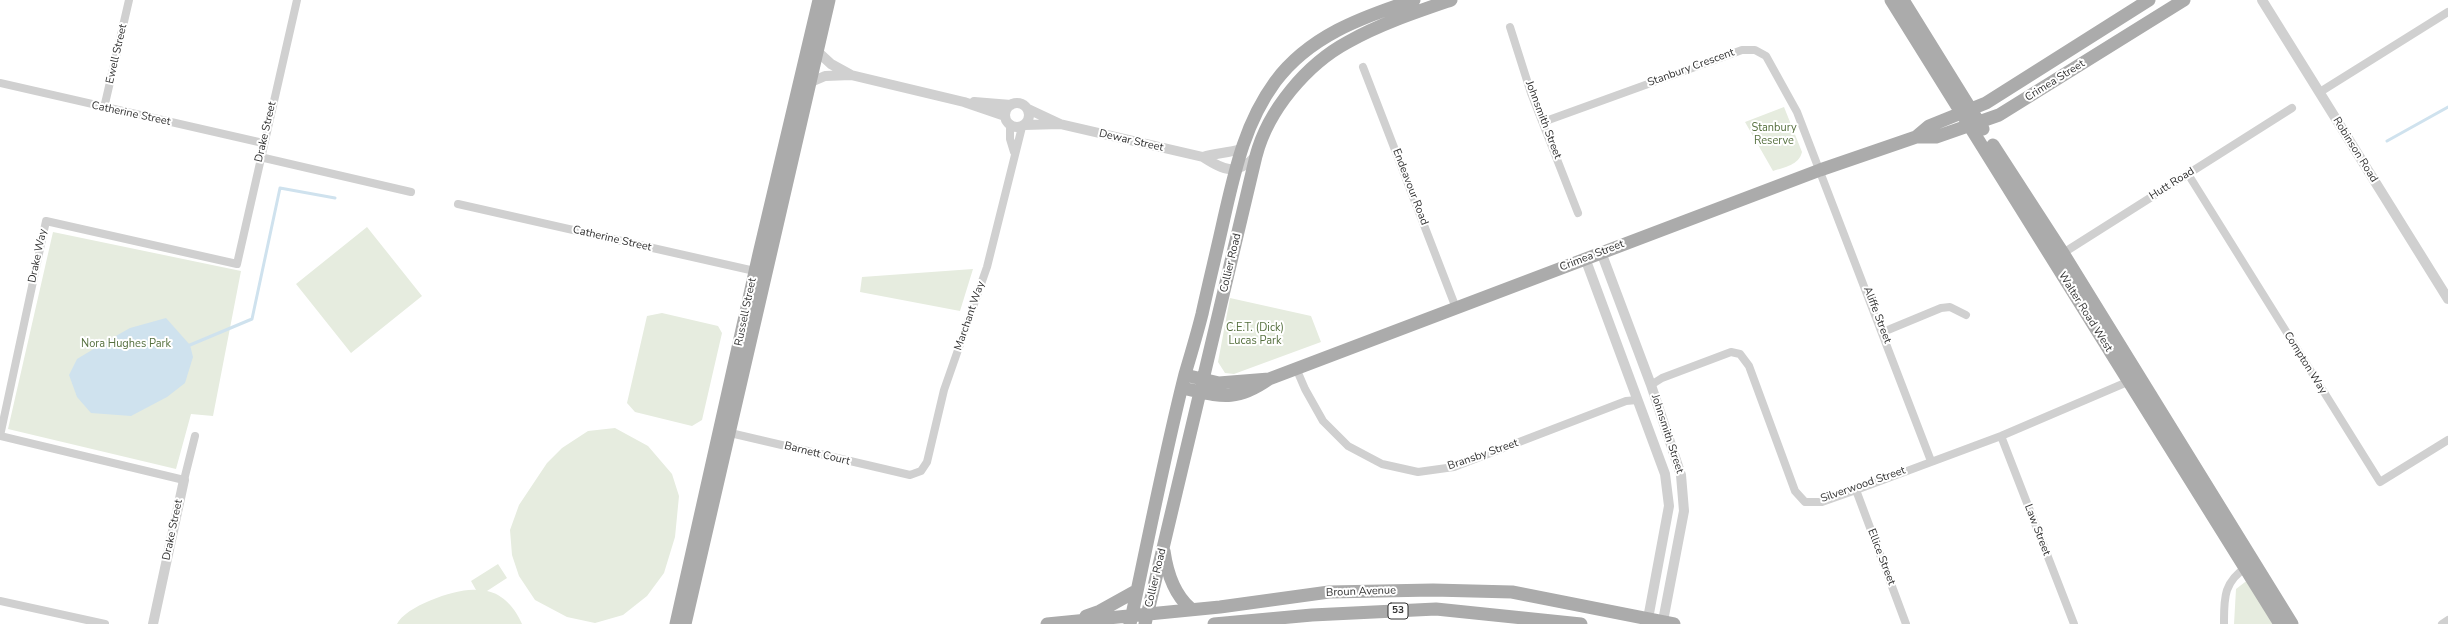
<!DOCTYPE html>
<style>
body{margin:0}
canvas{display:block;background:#fff}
</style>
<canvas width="2448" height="624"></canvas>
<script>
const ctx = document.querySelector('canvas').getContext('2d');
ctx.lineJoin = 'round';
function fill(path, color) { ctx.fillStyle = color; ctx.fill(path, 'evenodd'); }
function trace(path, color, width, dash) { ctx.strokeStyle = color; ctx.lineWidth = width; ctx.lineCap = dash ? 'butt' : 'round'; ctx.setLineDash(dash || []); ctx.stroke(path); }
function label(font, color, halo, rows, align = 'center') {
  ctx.font = font + ' "Nunito Sans",sans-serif'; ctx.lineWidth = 4; ctx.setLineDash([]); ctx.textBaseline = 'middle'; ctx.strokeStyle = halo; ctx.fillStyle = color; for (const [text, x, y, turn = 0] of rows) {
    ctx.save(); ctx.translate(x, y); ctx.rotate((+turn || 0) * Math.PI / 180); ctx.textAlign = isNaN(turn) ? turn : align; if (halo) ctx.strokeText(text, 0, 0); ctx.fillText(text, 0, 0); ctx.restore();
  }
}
const green = new Path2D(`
 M1784,107L1802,152C1799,165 1785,167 1773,171L1745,122Z
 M367,227L422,296L351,353L296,284Z
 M53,232L241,271L213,416L191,414L176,469L8,429Z
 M973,269L960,311L860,292L862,277Z
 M1230,298L1311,316L1321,342L1234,374L1225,373L1218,362Z
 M662,313L718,326L722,333L702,420L692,426L635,412L627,403L647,316Z
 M615,428L648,446L672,474L679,496L675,537L664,573L647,596L623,615L595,623L567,617L535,600L519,576L512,555L510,530L519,505L547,463L562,448L588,431Z
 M498,564L507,578L487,591C503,594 516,609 522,624H397C406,606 457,588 476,590L471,581Z
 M2249,579L2277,624H2234L2236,589Z`);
const water = new Path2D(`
 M166,318L190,345L193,357L185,383L167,397L131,416L91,413L77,397L69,375L77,359L107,341L130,328Z`);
const stream = new Path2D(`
 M2387,141L2448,107
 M190,345L252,319L280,188L335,198`);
const minor = new Path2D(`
 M1510,27L1531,93L1578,213
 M1363,67L1456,308
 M0,83L263,143
 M2320,92L2448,12
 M104,108L129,0
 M1543,122L1742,50H1755L1766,56L1797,112L1931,461
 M1010,124V139L1014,152
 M260,157L411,192
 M2188,174L2380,482L2448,440
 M458,204L759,272
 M2060,255L2292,108
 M1883,332L1941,308L1950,307L1966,315
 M1296,368L1305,389L1323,421L1348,446L1382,464L1418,472L1454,467L1626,401L1637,400
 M1651,385L1662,378L1731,352L1740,354L1749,366L1795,491L1805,502H1822L1856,490L2001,436L2132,380
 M726,432L910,475L921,471L927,462L944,390L987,267L1022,127
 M0,436L46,221L237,264L297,0
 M0,436L184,480L195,436
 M2001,436L2074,624
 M1856,490L1906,624
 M0,601L105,624
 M2224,624C2224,598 2223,582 2248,566
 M2442,624L2448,620`);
const tertiary = new Path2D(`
 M2262,0L2448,299
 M818,52L831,64L851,75
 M811,82L825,76L851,75L964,102L1005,116
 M974,102L1011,105
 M1005 115a12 12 0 1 1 24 0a12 12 0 1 1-24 0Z
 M1028,109L1060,124L1203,157C1225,171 1236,176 1256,156
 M1024,125L1060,124
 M1203,157C1216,153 1228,153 1241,149
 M1601,252L1651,385L1681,475L1684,511L1663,621
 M1585,258L1665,474L1669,506L1647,624
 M153,624L184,480`);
const primary = new Path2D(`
 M1891,0L2280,624
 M1903,0L1983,129
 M1916,137L1929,126L1986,103L2149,0
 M1993,145L2063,253L2292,624
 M1185,375L1219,383L1269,379L1820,170L1916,137H1936L1999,115L2184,0
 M1182,388C1220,396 1235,403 1269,379
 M1164,551C1167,572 1174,594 1190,608
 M1086,616L1100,611L1136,591
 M676,624L759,254L819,0
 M685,624L829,0
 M1047,624L1220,607L1329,592L1433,590L1512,592L1674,624
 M1130,624C1148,541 1164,457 1185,374C1191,354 1197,334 1202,314C1209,282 1217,250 1224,218C1235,170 1245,123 1275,82C1309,36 1362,17 1414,0
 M1145,624L1256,156C1268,110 1307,64 1348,42C1380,24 1416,12 1451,0
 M1214,624L1312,615L1436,609L1581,624`);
const shields = [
 [1398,611,20]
];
const shieldNames = [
 ["53",1398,611]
];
const streetNames = [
 ["Ewell Street",117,54,-77],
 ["Stanbury Crescent",1691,68,-20],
 ["Crimea Street",2055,81,-32],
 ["Catherine Street",131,114,12],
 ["Johnsmith Street",1543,120,69],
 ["Drake Street",266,132,-77],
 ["Dewar Street",1131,141,13],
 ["Robinson Road",2355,150,58],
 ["Hutt Road",2172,184,-32],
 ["Endeavour Road",1410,187,69],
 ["Catherine Street",612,239,13],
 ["Drake Way",38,256,-78],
 ["Crimea Street",1592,256,-21],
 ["Collier Road",1231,263,-77],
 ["Russell Street",746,312,-78],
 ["Walter Road West",2085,312,58],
 ["Aliffe Street",1877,315,69],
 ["Marchant Way",970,316,-71],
 ["Compton Way",2305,363,58],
 ["Johnsmith Street",1667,434,72],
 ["Barnett Court",817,454,14],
 ["Bransby Street",1483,455,-19],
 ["Silverwood Street",1863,485,-19],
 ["Drake Street",173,530,-78],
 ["Law Street",2037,530,69],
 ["Ellice Street",1881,557,69],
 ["Collier Road",1156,578,-77],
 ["Broun Avenue",1361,592,-2]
];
const parkNames = [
 ["Stanbury",1774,128],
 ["Reserve",1774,141],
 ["C.E.T. (Dick)",1255,328],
 ["Lucas Park",1255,341],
 ["Nora Hughes Park",126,344]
];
fill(green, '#e6ecdf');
fill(water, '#cfe2ee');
trace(stream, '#cfe2ee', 3);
trace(minor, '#d0d0d0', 8);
trace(tertiary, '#d0d0d0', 10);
trace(primary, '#ababab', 13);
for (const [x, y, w] of shields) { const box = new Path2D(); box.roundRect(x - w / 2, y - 8, w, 16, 3); ctx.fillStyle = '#fff'; ctx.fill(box); trace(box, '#333', 1); }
label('bold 10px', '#333', null, shieldNames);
label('11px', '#333', '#fff', streetNames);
label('11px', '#56703f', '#fff', parkNames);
</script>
